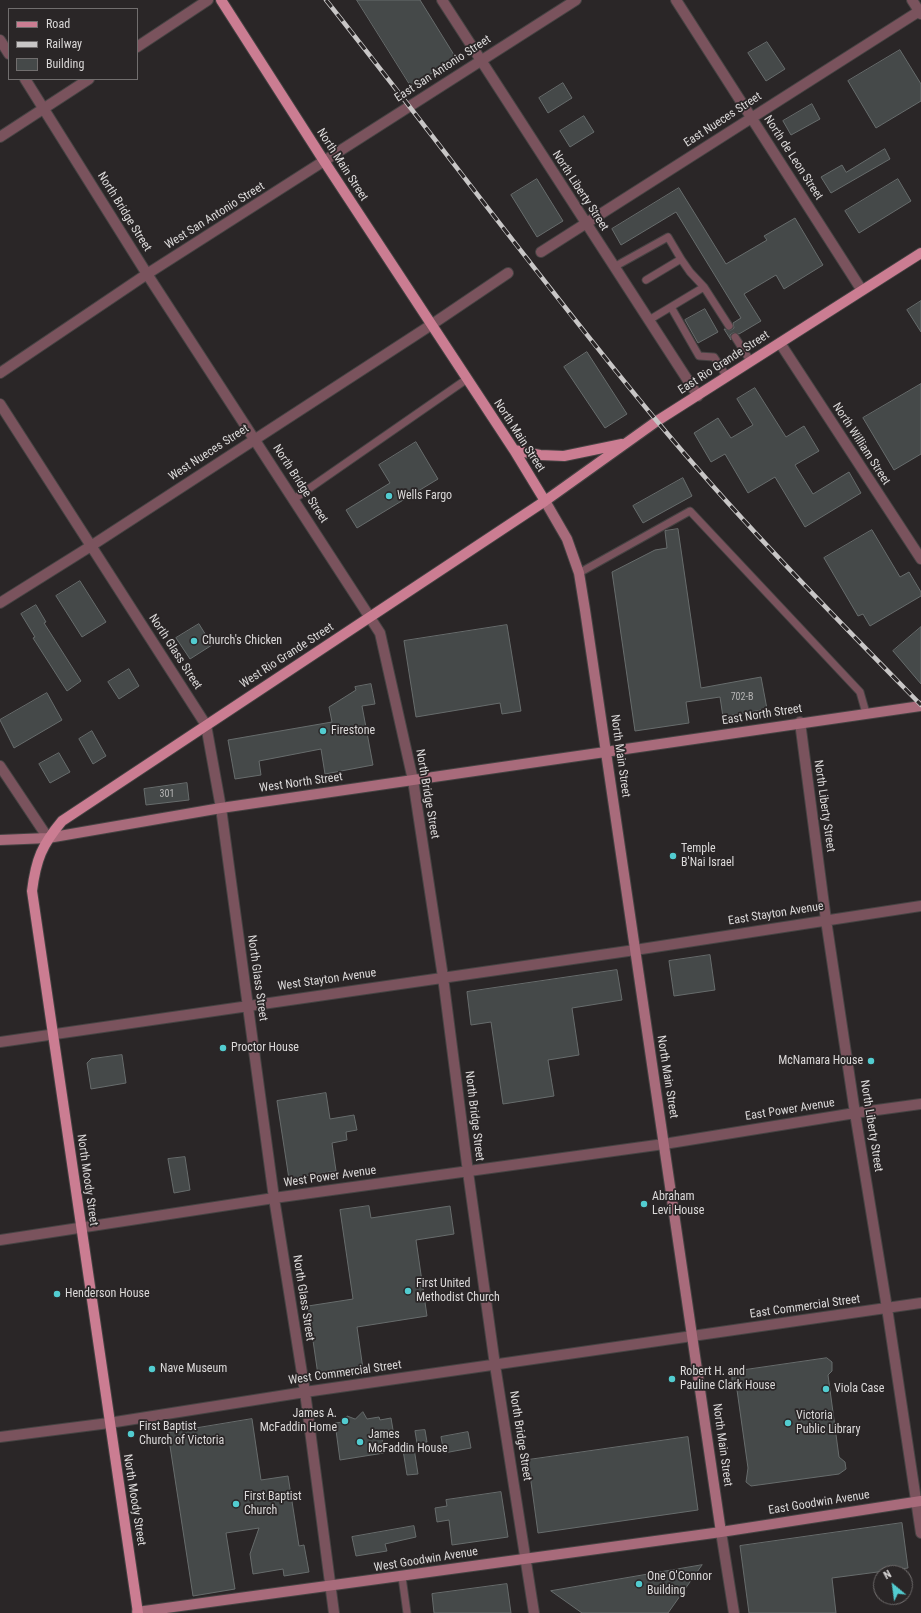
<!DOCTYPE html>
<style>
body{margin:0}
#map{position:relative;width:921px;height:1613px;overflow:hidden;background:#2a2627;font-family:"Roboto Condensed",sans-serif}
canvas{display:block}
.legend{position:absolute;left:8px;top:8px;width:130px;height:72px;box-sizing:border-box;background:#2a2627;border:1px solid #716e6e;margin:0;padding:5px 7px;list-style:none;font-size:12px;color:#dbd9d9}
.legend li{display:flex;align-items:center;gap:8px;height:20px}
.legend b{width:20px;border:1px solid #716e6e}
.north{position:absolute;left:873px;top:1565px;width:40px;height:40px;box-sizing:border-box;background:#2a2627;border:1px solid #716e6e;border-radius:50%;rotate:331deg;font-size:11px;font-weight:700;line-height:16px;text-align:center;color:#dbd9d9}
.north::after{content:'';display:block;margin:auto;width:14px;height:18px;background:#52ccd0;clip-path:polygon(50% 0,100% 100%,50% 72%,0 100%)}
</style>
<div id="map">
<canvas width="921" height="1613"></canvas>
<ul class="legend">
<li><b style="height:5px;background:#cb7d92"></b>Road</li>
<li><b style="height:5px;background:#c8c6c6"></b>Railway</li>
<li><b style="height:11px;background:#454949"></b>Building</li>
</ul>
<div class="north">N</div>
</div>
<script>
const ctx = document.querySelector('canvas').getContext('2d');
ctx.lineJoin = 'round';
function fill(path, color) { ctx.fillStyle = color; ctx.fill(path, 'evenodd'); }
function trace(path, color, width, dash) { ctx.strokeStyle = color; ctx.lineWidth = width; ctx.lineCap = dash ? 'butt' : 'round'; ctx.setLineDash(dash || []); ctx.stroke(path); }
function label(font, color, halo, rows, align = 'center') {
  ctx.font = font + ' "Roboto Condensed",sans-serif'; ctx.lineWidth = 3.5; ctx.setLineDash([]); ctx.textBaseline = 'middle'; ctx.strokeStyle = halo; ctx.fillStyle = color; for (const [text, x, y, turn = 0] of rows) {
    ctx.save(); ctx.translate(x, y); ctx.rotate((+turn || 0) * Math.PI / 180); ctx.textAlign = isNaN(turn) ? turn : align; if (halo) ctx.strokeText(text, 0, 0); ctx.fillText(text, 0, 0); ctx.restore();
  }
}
const building = new Path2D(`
 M357,0H420L456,58L411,86Z
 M767,42L785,69L766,81L748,53Z
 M900,50L921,84V101L876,128L848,81Z
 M563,83L572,98L548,113L539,98Z
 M812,104L820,119L791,135L783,121Z
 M584,116L594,132L570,147L560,131Z
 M885,149L890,159L831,193L821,177L842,165L846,172Z
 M537,179L563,221L537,237L511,195Z
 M898,179L911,201L859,233L845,211Z
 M679,188L726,264L767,240L764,236L795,218L823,265L784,289L776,275L744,294L761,321L739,334L733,333L730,335L731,340L724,329L731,330L734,328L733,323L741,318L676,212L621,245L612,229Z
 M921,301V332L907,310Z
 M705,309L718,332L698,343L685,320Z
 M587,352L627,414L605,428L564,367Z
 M921,384V454L894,470L863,418Z
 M755,388L786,437L804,426L819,451L795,465L813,494L849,472L861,493L805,527L775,477L748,493L725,454L711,462L694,433L718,418L731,438L753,425L737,399Z
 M416,442L438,479L357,528L346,510L390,483L379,465Z
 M683,478L692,496L643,523L633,506Z
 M678,529L701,688L761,677L767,709L723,717L720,697L686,702L689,723L635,731L612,572L655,550L667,548L665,531Z
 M872,530L900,577L909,572L921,592V596L870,626L863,614L858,616L824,558Z
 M80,581L106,622L82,637L56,596Z
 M36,605L46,622L44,623L81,681L67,691L33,638L35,637L21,614Z
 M199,624L212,645L190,659L176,638Z
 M507,625L521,711L502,714L500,703L416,717L404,641Z
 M921,627V684L893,651Z
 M129,669L139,686L119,699L108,682Z
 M371,684L375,704L362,706L373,765L325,774L321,749L259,761L261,775L235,779L228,740L332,722L329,707L356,690L355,687Z
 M47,693L62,720L14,748L0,720Z
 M92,731L106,756L93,764L79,739Z
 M59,753L70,772L50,783L39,764Z
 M187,783L189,800L146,805L144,789Z
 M710,955L715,990L674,996L669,961Z
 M617,970L622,1000L572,1008L579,1055L548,1060L554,1096L503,1104L491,1022L471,1025L467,992Z
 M122,1055L126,1083L91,1089L87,1063L91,1059Z
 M326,1093L330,1119L354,1115L357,1130L346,1132L347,1140L332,1143L336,1171L289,1179L277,1101Z
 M185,1157L190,1190L174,1193L168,1159Z
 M369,1206L371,1218L450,1206L454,1234L416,1240L427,1316L357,1327L363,1369L318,1375L308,1306L353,1299L340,1210Z
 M827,1358L832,1362V1371L828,1375L839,1457L845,1462L846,1469L839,1474L751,1486L746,1482L748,1468L737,1390L732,1384V1376L737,1371Z
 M363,1412L367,1419L379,1417L380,1420L391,1418L393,1430L381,1431L384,1453L340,1460L335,1423L343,1422L347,1416L355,1419Z
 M252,1419L261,1480L288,1476L299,1546L304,1545L309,1572L284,1576L283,1569L253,1574L250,1554L259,1528L226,1533L235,1589L193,1596L168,1433Z
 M425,1430L427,1442L417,1443L415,1431Z
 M468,1432L471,1448L444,1453L441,1437Z
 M688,1437L698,1510L538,1533L528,1460Z
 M414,1448L418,1474L407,1475L403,1450Z
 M501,1492L508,1537L452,1545L449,1520L437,1522L435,1508L447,1506L446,1500Z
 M902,1523L908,1568L832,1578L836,1613H749L740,1546Z
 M414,1526L416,1537L385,1544L387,1551L356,1556L352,1537Z
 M702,1565L668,1613H582L551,1591Z
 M507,1584L511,1613H434L432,1594Z`);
const lane = new Path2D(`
 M614,267L668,237L681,259L646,280
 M704,287L729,326
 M671,307L699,356L714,357L727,377
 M649,320L704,287L690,272L681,259
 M735,337L751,362
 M294,499L467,379
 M579,573L690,511L860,692L866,713
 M402,1577L407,1613`);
const street = new Path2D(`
 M442,0L698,396
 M676,0L861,289
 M912,0L921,14
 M0,40L9,54
 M137,47L208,0
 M25,79L147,274L380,633L413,780L443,977L468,1172L495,1365L534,1613
 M0,137L89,79
 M541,252L921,10
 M780,343L921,559
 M0,373L147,274L576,0
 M0,404L206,725L221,808L274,1198L305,1392L334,1613
 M0,603L91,546L431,325L508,273
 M800,722L826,920L855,1113L887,1308L921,1533
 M0,766L48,838
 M0,1042L635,950L921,906
 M0,1240L274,1198L664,1144L855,1113L921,1104
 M0,1437L109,1423L305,1392L921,1303
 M721,1532L734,1613`);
const secondary = new Path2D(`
 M545,501L567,539L579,573L585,610L721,1532
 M0,840L48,838L221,808L921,706
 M137,1612L721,1532L921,1501`);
const primary = new Path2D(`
 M221,0L324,161L514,450L545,501
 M514,450L540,455L564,456L622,444
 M138,1613L32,891C36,859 42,845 62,821L545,501L657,421L921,253`);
const rail = new Path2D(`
 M326,0C437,139 542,283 656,420C739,520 830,612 921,705`);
const markers = [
 [389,496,4,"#52ccd0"],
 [194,641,4,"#52ccd0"],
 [323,731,4,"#52ccd0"],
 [673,856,4,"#52ccd0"],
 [223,1048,4,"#52ccd0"],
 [871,1061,4,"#52ccd0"],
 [644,1204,4,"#52ccd0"],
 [408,1291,4,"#52ccd0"],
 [57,1294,4,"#52ccd0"],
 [152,1369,4,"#52ccd0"],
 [672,1379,4,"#52ccd0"],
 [826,1389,4,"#52ccd0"],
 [345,1421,4,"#52ccd0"],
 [788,1423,4,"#52ccd0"],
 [131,1434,4,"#52ccd0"],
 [360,1442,4,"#52ccd0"],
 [236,1504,4,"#52ccd0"],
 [639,1584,4,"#52ccd0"]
];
const numberNames = [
 ["702-B",742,697],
 ["301",167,794]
];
const streetNames = [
 ["East San Antonio Street",443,69,-33],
 ["East Nueces Street",723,120,-33],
 ["North de Leon Street",793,158,57],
 ["North Main Street",342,165,57],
 ["North Liberty Street",580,191,57],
 ["North Bridge Street",124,212,58],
 ["West San Antonio Street",215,216,-32],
 ["East Rio Grande Street",724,363,-33],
 ["North Main Street",519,436,57],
 ["North William Street",861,444,57],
 ["West Nueces Street",209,453,-33],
 ["North Bridge Street",300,484,57],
 ["North Glass Street",175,652,57],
 ["West Rio Grande Street",287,656,-33],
 ["East North Street",762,715,-9],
 ["North Main Street",620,756,82],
 ["West North Street",301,783,-8],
 ["North Bridge Street",427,794,80],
 ["North Liberty Street",824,806,82],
 ["East Stayton Avenue",776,914,-9],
 ["North Glass Street",257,978,82],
 ["West Stayton Avenue",327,980,-8],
 ["North Main Street",667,1077,81],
 ["East Power Avenue",790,1110,-9],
 ["North Bridge Street",474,1116,83],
 ["North Liberty Street",871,1126,81],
 ["West Power Avenue",330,1177,-8],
 ["North Moody Street",87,1180,82],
 ["North Glass Street",303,1298,81],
 ["East Commercial Street",805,1307,-8],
 ["West Commercial Street",345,1373,-8],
 ["North Bridge Street",520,1436,81],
 ["North Main Street",722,1445,82],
 ["North Moody Street",134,1500,81],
 ["East Goodwin Avenue",819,1503,-9],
 ["West Goodwin Avenue",426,1560,-9]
];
const poiNames = [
 ["Wells Fargo",397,496],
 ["Church's Chicken",202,641],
 ["Firestone",331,731],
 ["Temple",681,849],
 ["B'Nai Israel",681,863],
 ["Proctor House",231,1048],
 ["McNamara House",863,1061,"right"],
 ["Abraham",652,1197],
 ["Levi House",652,1211],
 ["First United",416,1284],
 ["Methodist Church",416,1298],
 ["Henderson House",65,1294],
 ["Nave Museum",160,1369],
 ["Robert H. and",680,1372],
 ["Pauline Clark House",680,1386],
 ["Viola Case",834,1389],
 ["James A.",337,1414,"right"],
 ["McFaddin Home",337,1428,"right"],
 ["Victoria",796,1416],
 ["Public Library",796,1430],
 ["First Baptist",139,1427],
 ["Church of Victoria",139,1441],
 ["James",368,1435],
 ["McFaddin House",368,1449],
 ["First Baptist",244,1497],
 ["Church",244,1511],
 ["One O'Connor",647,1577],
 ["Building",647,1591]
];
fill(building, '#454949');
trace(building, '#676c6c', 1);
trace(lane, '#464343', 9);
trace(street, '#464343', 12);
trace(secondary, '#464343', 12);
trace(primary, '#464343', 12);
trace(lane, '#7a535d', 7);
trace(street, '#7a535d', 10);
trace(secondary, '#a86b7b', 10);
trace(primary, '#cb7d92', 10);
trace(rail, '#c8c6c6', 4.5);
trace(rail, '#2a2627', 3, [9]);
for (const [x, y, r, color] of markers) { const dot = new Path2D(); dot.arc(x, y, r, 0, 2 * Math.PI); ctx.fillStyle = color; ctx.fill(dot); trace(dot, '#2a2627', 1.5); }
label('10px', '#b6b5b5', null, numberNames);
label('12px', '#dbd9d9', '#2a2627', streetNames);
label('12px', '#dbd9d9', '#2a2627', poiNames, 'left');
</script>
